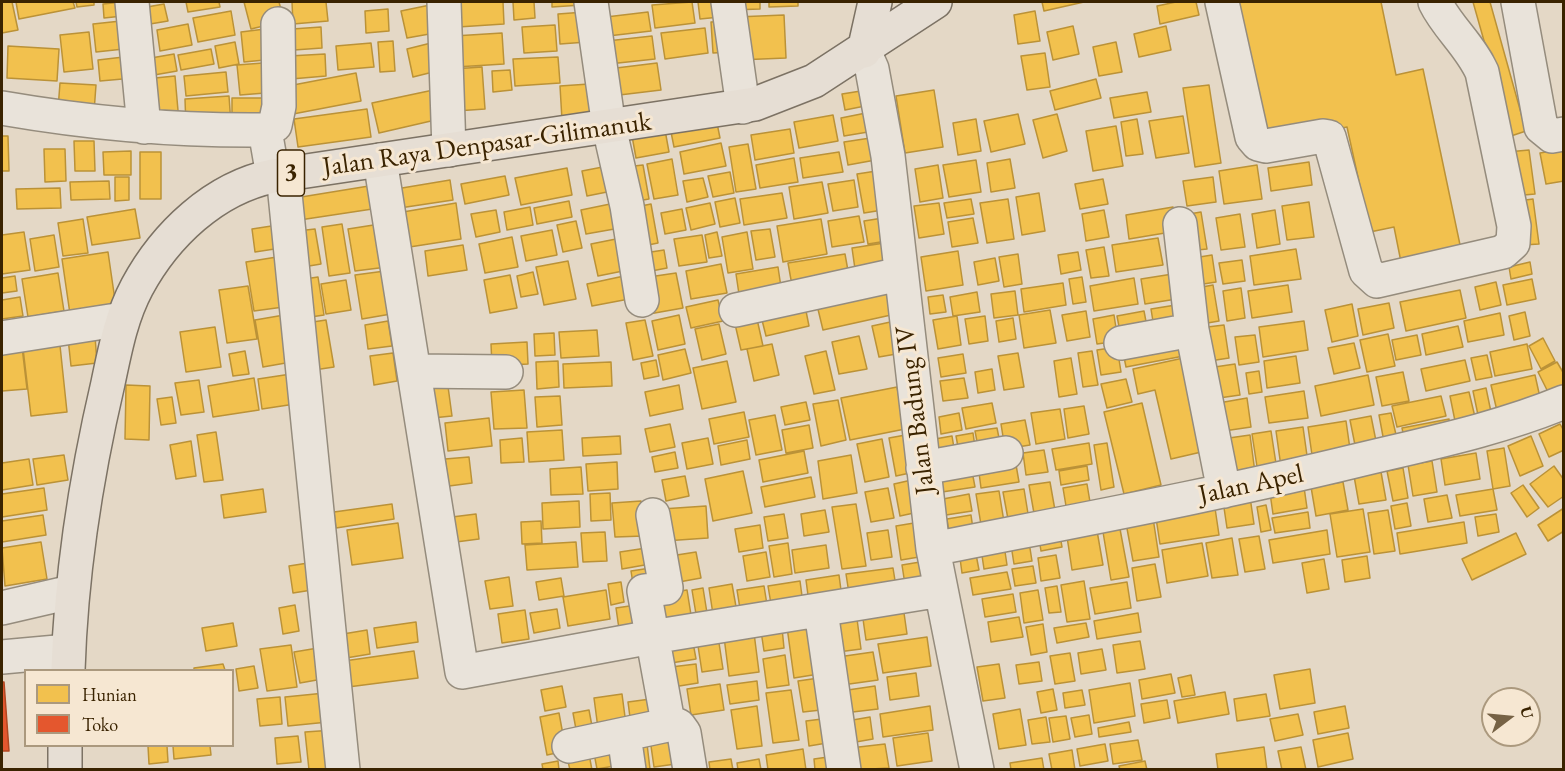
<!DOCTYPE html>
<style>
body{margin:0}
#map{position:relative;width:1565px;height:771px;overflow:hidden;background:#e4d8c6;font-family:"EB Garamond",serif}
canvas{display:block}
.frame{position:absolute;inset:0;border:3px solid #3a2300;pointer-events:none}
.legend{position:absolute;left:24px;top:669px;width:210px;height:78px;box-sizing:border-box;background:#f6e7d2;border:2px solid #ab997e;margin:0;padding:8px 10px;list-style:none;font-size:18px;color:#3a2300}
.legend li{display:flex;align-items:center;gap:12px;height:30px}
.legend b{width:30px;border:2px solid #ab997e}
.north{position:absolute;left:1481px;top:687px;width:60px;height:60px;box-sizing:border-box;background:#f6e7d2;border:2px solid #ab997e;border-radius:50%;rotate:74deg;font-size:16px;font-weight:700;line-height:24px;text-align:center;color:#3a2300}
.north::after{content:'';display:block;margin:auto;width:21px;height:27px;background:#766245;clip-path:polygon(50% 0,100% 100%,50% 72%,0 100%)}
</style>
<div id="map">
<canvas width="1565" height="771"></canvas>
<div class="frame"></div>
<ul class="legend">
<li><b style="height:16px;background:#f2c14e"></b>Hunian</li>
<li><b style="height:16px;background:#e4572e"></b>Toko</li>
</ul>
<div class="north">U</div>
</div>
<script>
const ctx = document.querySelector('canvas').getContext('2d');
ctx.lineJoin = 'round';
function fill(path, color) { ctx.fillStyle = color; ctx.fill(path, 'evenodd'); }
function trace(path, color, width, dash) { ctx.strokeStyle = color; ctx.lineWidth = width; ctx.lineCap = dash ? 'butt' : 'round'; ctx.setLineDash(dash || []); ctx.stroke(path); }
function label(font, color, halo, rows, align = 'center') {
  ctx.font = font + ' "EB Garamond",serif'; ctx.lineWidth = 6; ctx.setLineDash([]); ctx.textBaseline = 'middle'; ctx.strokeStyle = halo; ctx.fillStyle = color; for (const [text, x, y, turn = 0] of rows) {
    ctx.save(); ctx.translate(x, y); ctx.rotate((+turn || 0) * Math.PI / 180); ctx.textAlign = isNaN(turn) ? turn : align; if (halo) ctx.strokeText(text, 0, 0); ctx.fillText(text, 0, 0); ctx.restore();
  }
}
const homes = new Path2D(`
 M2,2H12L18,30L2,33Z
 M16,2H73L75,8L19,19Z
 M76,2H94V5L77,7Z
 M122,2L123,16L104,18L103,4Z
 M186,2H219L220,7L188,12Z
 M244,2H279L284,21L251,29Z
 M292,2H326L328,21L293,24Z
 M457,2H503L504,24L458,27Z
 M513,2H534L535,18L514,20Z
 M552,2H582V5L552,7Z
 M692,2L695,23L655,28L652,5Z
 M698,2H718L720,17L700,19Z
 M731,2H760V9L731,10Z
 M769,2H798V6L769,7Z
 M1042,2H1084L1044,11Z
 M1176,2H1196L1199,15L1160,24L1157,6Z
 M1236,2H1381L1396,75L1423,69L1463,259L1403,272L1394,227L1370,232L1347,127L1266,144Z
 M1473,2H1490L1526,131L1511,136Z
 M164,4L168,21L150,24L147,7Z
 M430,5L435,33L407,38L401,11Z
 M388,9L389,31L366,33L365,11Z
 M231,11L235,35L198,42L193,18Z
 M1035,11L1040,41L1018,44L1014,15Z
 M585,12L587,42L560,44L558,14Z
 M648,12L651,31L608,36L606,17Z
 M784,15L786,58L738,60L736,17Z
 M130,20L133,48L96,52L93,24Z
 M730,21L731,52L713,53L711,22Z
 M188,24L192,45L160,51L157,30Z
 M555,25L557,51L524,53L522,27Z
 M1073,26L1079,54L1053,60L1047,32Z
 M1166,26L1171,50L1139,57L1134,34Z
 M321,27L322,48L294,50L292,29Z
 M273,28L275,59L244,62L241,32Z
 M705,28L708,53L665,59L661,33Z
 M89,32L93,69L64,72L60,35Z
 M502,33L504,64L456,67L454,36Z
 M652,36L655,59L609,64L607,41Z
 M393,41L395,71L380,72L378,42Z
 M235,42L239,64L219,68L215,46Z
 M435,42L441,70L413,77L407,49Z
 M1116,42L1122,72L1099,76L1093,47Z
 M371,43L374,67L338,70L336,46Z
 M8,46L59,49L57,81L7,78Z
 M211,49L214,64L181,70L178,55Z
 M1045,53L1050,87L1027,90L1021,56Z
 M174,54L177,71L154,75L151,58Z
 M325,54L326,76L291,79L289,56Z
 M132,56L134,78L100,81L98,60Z
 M558,57L560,83L515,86L513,59Z
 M276,62L278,92L240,95L237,65Z
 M657,63L661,90L611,96L608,69Z
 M482,67L485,109L456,111L453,69Z
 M510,70L512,90L493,92L492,71Z
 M226,72L228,92L186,96L184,76Z
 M356,73L361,101L293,114L288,86Z
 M175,76L179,122L158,123L155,78Z
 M1096,79L1101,98L1055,110L1050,91Z
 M60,83L96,85L94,112L58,109Z
 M589,84L591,118L562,120L560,86Z
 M1209,85L1221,163L1195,167L1183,88Z
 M438,89L444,118L379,133L372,103Z
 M867,90L870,105L845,110L842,94Z
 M934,90L943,147L905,153L896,96Z
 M1147,92L1151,112L1114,118L1110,98Z
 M229,96L231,125L186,128L185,99Z
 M232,98H273V126H232Z
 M367,109L371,137L298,147L294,119Z
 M871,112L874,131L844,136L841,118Z
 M1018,114L1025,144L991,152L984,121Z
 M1057,114L1067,151L1043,158L1033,120Z
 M833,115L838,141L799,148L794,122Z
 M1183,116L1189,153L1156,158L1149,121Z
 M716,118L720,138L674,147L670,127Z
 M976,119L981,151L958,155L953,123Z
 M1137,119L1143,154L1126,156L1121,122Z
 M1116,126L1123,166L1093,171L1086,131Z
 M790,129L794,153L755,160L751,135Z
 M665,130L669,152L636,158L632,136Z
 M2,136H8L9,171H2Z
 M877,137L881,159L848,165L844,142Z
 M74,141H94L95,171H75Z
 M721,143L726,166L684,174L680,152Z
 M748,144L756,189L736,192L729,147Z
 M44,149H65L66,181L45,182Z
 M1564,149V181L1546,184L1540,153Z
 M1529,150L1535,194L1513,196L1507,152Z
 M131,151V175H104L103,152Z
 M140,152H161V199H140Z
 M839,152L843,172L803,178L800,158Z
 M794,158L798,182L760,188L756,165Z
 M672,159L678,195L654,199L647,164Z
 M1010,159L1015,188L991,192L987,163Z
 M976,160L981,192L949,197L943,165Z
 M1309,162L1312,185L1271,191L1268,168Z
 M613,165L617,190L587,196L582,171Z
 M643,165L649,199L631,202L625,167Z
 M938,165L943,198L920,202L915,169Z
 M1257,165L1262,199L1224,204L1219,171Z
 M567,168L572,195L521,205L515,178Z
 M883,170L889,209L864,213L857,174Z
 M730,172L734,193L713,197L708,176Z
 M505,176L509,195L465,204L461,184Z
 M115,177H129V200L115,201Z
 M1213,177L1216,202L1187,206L1183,181Z
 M703,178L708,197L687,202L683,181Z
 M1103,179L1108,204L1080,209L1075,184Z
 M450,180L453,200L393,209L390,190Z
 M854,180L858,207L833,211L828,184Z
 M109,181L110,199L71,200L70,182Z
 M822,182L828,213L794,219L789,187Z
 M375,185L379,208L293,221L289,199Z
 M60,188L61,208L17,209L16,189Z
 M782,193L787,218L744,225L740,199Z
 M1039,193L1045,231L1022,235L1016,197Z
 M735,198L740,223L720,227L715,202Z
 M971,199L974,214L947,218L944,203Z
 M1008,199L1014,239L987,243L980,203Z
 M1533,199L1539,244L1523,245L1518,201Z
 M569,201L572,217L537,224L534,208Z
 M1309,202L1314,237L1287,240L1282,206Z
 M456,203L461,239L403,248L397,213Z
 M615,203L620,228L586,234L581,210Z
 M710,203L715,224L691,230L686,208Z
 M939,203L944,234L919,238L914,206Z
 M651,204L658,243L638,247L631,208Z
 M530,207L533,225L507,230L504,212Z
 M1173,207L1177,231L1129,239L1126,215Z
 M135,209L140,238L92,245L87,217Z
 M682,209L686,230L665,234L661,213Z
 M496,210L500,232L476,237L471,214Z
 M1104,210L1109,237L1086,241L1082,214Z
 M1275,210L1280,244L1257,248L1252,214Z
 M1201,212L1207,249L1188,251L1183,215Z
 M1240,214L1245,247L1221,250L1216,218Z
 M859,216L864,242L832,247L828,221Z
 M889,217L893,240L868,244L864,221Z
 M973,218L978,243L952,247L948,222Z
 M83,219L88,253L63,256L58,223Z
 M821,219L827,254L783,262L777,226Z
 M576,221L582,248L563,252L557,225Z
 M342,224L350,273L329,276L322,227Z
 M380,224L387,267L355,271L348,229Z
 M278,225L281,248L255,252L252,229Z
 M315,229L321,264L303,267L297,231Z
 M770,229L775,257L756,260L751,231Z
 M552,230L557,255L526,261L521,236Z
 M24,232L30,270L2,274V235Z
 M717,232L722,256L709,258L705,235Z
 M747,232L753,269L728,273L722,237Z
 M54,235L59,267L35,271L30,239Z
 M702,235L707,262L679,266L674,239Z
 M512,237L518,267L485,273L479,244Z
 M626,237L633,269L598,276L591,244Z
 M1158,238L1163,265L1116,272L1112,245Z
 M891,242L895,269L856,276L852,248Z
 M463,245L467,270L428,276L425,251Z
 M1104,247L1109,276L1091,278L1086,250Z
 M1296,249L1301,279L1254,285L1250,256Z
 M664,250L667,268L641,273L638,254Z
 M958,251L963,285L926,291L921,257Z
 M108,252L116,307L70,314L62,259Z
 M1078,252L1081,270L1061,274L1058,255Z
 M845,254L850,282L793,291L788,263Z
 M1018,254L1022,284L1004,287L999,257Z
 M1212,255L1216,282L1191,286L1187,259Z
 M283,256L291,306L254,311L246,262Z
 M995,258L999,281L978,285L974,262Z
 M1242,260L1245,281L1223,284L1219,263Z
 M568,261L576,299L544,305L536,267Z
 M1530,262L1532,274L1511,279L1509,267Z
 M721,264L727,293L691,299L686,271Z
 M778,267L782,294L740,301L736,274Z
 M385,271L391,314L362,319L355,275Z
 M533,272L538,294L521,297L517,276Z
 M58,273L64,311L28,317L22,279Z
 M676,273L683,308L649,314L642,278Z
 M1179,273L1183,298L1145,304L1141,279Z
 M510,275L517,308L490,313L484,280Z
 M15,276L17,291L2,293V278Z
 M624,276L629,299L592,306L587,284Z
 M318,277L324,315L304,318L298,280Z
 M1082,277L1086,302L1073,304L1069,279Z
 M1134,278L1138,304L1094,311L1090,286Z
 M1532,279L1536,299L1507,305L1503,285Z
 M346,280L351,310L326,314L321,284Z
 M1496,282L1501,305L1480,310L1475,287Z
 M1063,283L1066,305L1024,312L1021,289Z
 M1213,285L1219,321L1196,325L1191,289Z
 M1288,285L1292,312L1252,318L1248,291Z
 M248,286L257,339L227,343L219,290Z
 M885,286L891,315L823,330L816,301Z
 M1241,288L1245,318L1227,321L1223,291Z
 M1460,290L1466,318L1406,331L1400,302Z
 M1015,291L1018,315L994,318L991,294Z
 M977,292L980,312L953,316L950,297Z
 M943,295L946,312L930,314L928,297Z
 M20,297L23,316L2,319V300Z
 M718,300L723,321L691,328L686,307Z
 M1389,303L1394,328L1363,335L1358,309Z
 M1182,304L1186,329L1155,334L1151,309Z
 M1352,304L1358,336L1332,342L1325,310Z
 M805,306L809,326L766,336L761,316Z
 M1050,310L1056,343L1024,348L1019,315Z
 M1086,311L1090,337L1067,341L1062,315Z
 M1144,311L1148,332L1121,337L1117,316Z
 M1525,312L1530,336L1514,340L1509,316Z
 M1500,313L1504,335L1468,342L1464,321Z
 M290,314L297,361L263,367L255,320Z
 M679,315L685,344L658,350L652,321Z
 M1114,315L1118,341L1097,344L1093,319Z
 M957,316L961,345L938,349L933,320Z
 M985,316L988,341L969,344L965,319Z
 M1013,318L1016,339L999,342L996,321Z
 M757,319L763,346L741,350L735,324Z
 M326,320L334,367L314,370L306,323Z
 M645,320L653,356L633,360L626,323Z
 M388,321L392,346L368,349L365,325Z
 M895,321L902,353L879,357L872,326Z
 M1304,321L1308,350L1263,357L1259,327Z
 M719,324L726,354L702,360L695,329Z
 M1224,325L1229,358L1203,362L1199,328Z
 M1458,326L1463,347L1426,355L1422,334Z
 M215,327L221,367L186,372L180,332Z
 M597,330L599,356L561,358L559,332Z
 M554,333L555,355L535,356L534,334Z
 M1388,334L1395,366L1367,372L1360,340Z
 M1255,335L1259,362L1239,365L1235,337Z
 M1417,335L1421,355L1396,360L1392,340Z
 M59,336L67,412L31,416L22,340Z
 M95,336L97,363L71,366L68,338Z
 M859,336L867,369L839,374L832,342Z
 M1186,336L1189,355L1126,367L1122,347Z
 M1543,338L1555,361L1541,369L1529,346Z
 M527,342L528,364L492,366L491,344Z
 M1354,343L1360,368L1334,374L1328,348Z
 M772,344L779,375L754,381L747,349Z
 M1527,344L1532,369L1495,376L1490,352Z
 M22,347L27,389L2,391V350Z
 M1117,347L1121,372L1101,375L1097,350Z
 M685,349L691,373L663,380L658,355Z
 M245,351L249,374L233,376L229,354Z
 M826,351L835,390L814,394L805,356Z
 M1092,351L1098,385L1083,387L1078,353Z
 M393,353L397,381L374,385L370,356Z
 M1018,353L1024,387L1004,390L998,356Z
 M963,354L966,373L941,377L938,358Z
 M1487,355L1492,377L1476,380L1471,358Z
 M1296,356L1300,383L1267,388L1264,361Z
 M1188,357L1210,450L1171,459L1155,390L1138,394L1133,369Z
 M1071,358L1077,394L1059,397L1054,361Z
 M656,360L659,376L644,379L641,363Z
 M1465,360L1470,381L1426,391L1421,369Z
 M558,361L559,387L537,389L536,362Z
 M727,361L736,402L702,409L693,368Z
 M611,362L612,386L564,388L563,364Z
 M1557,362L1564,374V399L1554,404L1538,372Z
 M1235,364L1240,395L1212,399L1208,368Z
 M992,369L995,390L978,393L975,372Z
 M1259,371L1262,392L1249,394L1246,373Z
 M1403,372L1409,401L1382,406L1376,377Z
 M291,374L295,404L262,409L258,379Z
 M1368,375L1374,405L1321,416L1315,386Z
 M1535,375L1541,402L1497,411L1491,385Z
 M254,378L259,410L213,417L208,386Z
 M964,378L968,398L943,401L940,381Z
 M447,379L452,416L432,418L428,382Z
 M1126,379L1132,402L1107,408L1101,384Z
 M199,380L204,412L181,415L175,383Z
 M126,385L150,386L149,440L125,439Z
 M679,385L683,409L650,416L645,392Z
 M897,387L905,429L850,440L841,398Z
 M1486,388L1491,412L1478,415L1473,391Z
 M524,390L527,428L494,429L491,392Z
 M1304,391L1308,418L1269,423L1265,397Z
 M1469,392L1475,417L1455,421L1450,396Z
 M560,396L562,425L537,427L535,397Z
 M1441,396L1446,416L1397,427L1392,406Z
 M172,397L176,423L161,425L157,399Z
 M1247,398L1251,427L1217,432L1213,404Z
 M838,400L846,440L821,446L813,404Z
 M806,402L810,420L785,425L781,407Z
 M992,403L996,423L966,429L962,408Z
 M1142,403L1161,485L1124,494L1104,412Z
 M1084,406L1089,434L1068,438L1064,409Z
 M1060,409L1065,439L1036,444L1031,413Z
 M744,412L749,437L714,444L709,419Z
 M959,413L962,430L941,434L939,417Z
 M1391,413L1397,439L1384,442L1379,415Z
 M775,415L782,450L756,455L749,420Z
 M1371,416L1377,446L1356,450L1350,420Z
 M489,418L492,446L448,451L445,423Z
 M1449,419L1452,437L1406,447L1402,428Z
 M1025,420L1030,445L1005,449L1001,424Z
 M1346,421L1351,456L1313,462L1308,427Z
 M670,424L675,447L650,452L645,429Z
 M1560,424L1564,431V450L1549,457L1539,434Z
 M809,425L813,448L786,453L782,430Z
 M1303,427L1309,470L1282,474L1276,431Z
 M997,428L1001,448L979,452L975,431Z
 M562,430L564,460L529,462L527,432Z
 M1271,431L1277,470L1258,473L1252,434Z
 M216,432L223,480L204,482L197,435Z
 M973,433L976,454L960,458L956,436Z
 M911,434L919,471L896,476L889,438Z
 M1250,435L1256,480L1228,483L1222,439Z
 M620,436L621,454L583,456L582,438Z
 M952,436L956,460L939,463L935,439Z
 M1531,436L1543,466L1520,476L1508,446Z
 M522,438L524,462L501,463L500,440Z
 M708,438L713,464L687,469L682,443Z
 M882,439L889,477L865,482L857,444Z
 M747,440L750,459L721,465L718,446Z
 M191,441L196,476L176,479L170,445Z
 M1089,443L1092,464L1056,470L1052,449Z
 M1107,443L1114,487L1101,490L1094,445Z
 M1504,448L1510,486L1493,489L1487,451Z
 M1044,450L1048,472L1026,475L1023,453Z
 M804,451L808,473L763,482L759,460Z
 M675,452L678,468L655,472L652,457Z
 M1476,453L1480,479L1445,485L1441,459Z
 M64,455L68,480L37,485L33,459Z
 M851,455L857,493L823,499L818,461Z
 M469,457L472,483L449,486L445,459Z
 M29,459L33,485L2,490V463Z
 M1015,459L1019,482L981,488L978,465Z
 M1432,461L1437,492L1413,496L1408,465Z
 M617,462L618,489L588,491L586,464Z
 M971,466L975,487L942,492L938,471Z
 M1087,466L1089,480L1061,485L1059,471Z
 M1554,466L1564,480V496L1548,507L1530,484Z
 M581,467L583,494L551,495L550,469Z
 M1403,468L1408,498L1393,501L1387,471Z
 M743,471L752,513L713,521L705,479Z
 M1381,472L1386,500L1359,504L1354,476Z
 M685,476L689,496L666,501L662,480Z
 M811,477L815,497L765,507L761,487Z
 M916,479L923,511L900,516L894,484Z
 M1050,482L1056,516L1035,519L1029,485Z
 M1343,482L1348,510L1316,516L1311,487Z
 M1087,484L1091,508L1067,512L1063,488Z
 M1523,485L1539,508L1527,517L1511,493Z
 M1304,487L1307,508L1273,514L1270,493Z
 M44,488L47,510L2,517V494Z
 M888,488L894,518L871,522L865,492Z
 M263,489L266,512L224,518L221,495Z
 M1024,489L1030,526L1010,530L1003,492Z
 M1493,489L1497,510L1460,516L1456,495Z
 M999,491L1005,528L982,531L976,494Z
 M610,493L611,520L591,521L590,494Z
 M969,494L972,511L946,515L943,499Z
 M1447,495L1452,518L1428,522L1424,499Z
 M1250,497L1254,524L1227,528L1223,501Z
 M579,501L580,527L543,529L542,503Z
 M641,501L644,536L615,537L612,503Z
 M1407,503L1411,526L1395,529L1391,506Z
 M392,504L394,519L336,528L334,512Z
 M856,504L866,566L842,569L832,507Z
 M1266,505L1271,530L1261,532L1257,507Z
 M706,506L708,538L664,541L662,509Z
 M1215,508L1219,535L1160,544L1156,518Z
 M1564,508V531L1548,541L1538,525Z
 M1363,509L1370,552L1337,557L1330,514Z
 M825,510L829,532L804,536L801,514Z
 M1388,510L1395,551L1374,554L1368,513Z
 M1308,512L1310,528L1275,533L1272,518Z
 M476,514L479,539L456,542L452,517Z
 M784,514L788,538L768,541L764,517Z
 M1496,514L1499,532L1478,536L1475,517Z
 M43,515L46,535L2,542V521Z
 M971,515L974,536L950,540L947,519Z
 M1153,518L1159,557L1133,561L1126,523Z
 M541,521L542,543L522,544L521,522Z
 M920,522L925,556L901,560L896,526Z
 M1464,522L1467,543L1400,554L1397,533Z
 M398,523L403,558L352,565L347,530Z
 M760,525L763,548L739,552L735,529Z
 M1096,525L1103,565L1072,570L1066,530Z
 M1059,529L1062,547L1041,551L1038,532Z
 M1120,529L1129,577L1111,580L1103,532Z
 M888,530L892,557L871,560L867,533Z
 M1327,530L1330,554L1273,563L1269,540Z
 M605,532L607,561L583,562L581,533Z
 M1516,533L1526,554L1472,580L1462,559Z
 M1259,536L1265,569L1245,572L1239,539Z
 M1232,538L1238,575L1212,578L1206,543Z
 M41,542L47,579L5,586L2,548Z
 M576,542L578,567L527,570L525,545Z
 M1029,542L1032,561L1014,564L1011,545Z
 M788,543L792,574L774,577L769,546Z
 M1202,543L1208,576L1167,583L1162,550Z
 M826,545L829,568L795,573L792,550Z
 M1004,545L1007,565L984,569L981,549Z
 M653,547L656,563L622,569L620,552Z
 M975,549L979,570L962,573L959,551Z
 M696,552L701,578L668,584L664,557Z
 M766,552L770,577L747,581L743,556Z
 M1056,555L1060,578L1041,581L1038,558Z
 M1367,556L1370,578L1345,582L1342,560Z
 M1324,559L1329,589L1307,593L1302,563Z
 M926,561L931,588L906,591L902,565Z
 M308,563L312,590L293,593L289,566Z
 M1155,564L1161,597L1137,601L1132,568Z
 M1033,566L1036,583L1015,586L1012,569Z
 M657,567L634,590L631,571Z
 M893,568L897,593L850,600L846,574Z
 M1007,572L1011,589L973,595L970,578Z
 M839,575L842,598L809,603L806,580Z
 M509,577L513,606L490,609L485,581Z
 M561,578L564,596L539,600L536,582Z
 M800,581L804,611L773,616L768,586Z
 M1084,581L1090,619L1067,622L1061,585Z
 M621,582L624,602L611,605L608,584Z
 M1127,582L1131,608L1095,614L1090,588Z
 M732,584L738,618L714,621L709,588Z
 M764,586L768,611L741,615L737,590Z
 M1057,586L1061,612L1049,613L1045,588Z
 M703,588L707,613L696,614L692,590Z
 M606,590L610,619L568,626L563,597Z
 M687,590L692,621L654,627L649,596Z
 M1038,590L1043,620L1024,623L1020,593Z
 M1013,594L1016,612L985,617L982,599Z
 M643,604L648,632L620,636L616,608Z
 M295,605L299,631L283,634L279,608Z
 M903,606L907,634L866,640L862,612Z
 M557,609L560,628L534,633L530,613Z
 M525,610L529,639L502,643L498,614Z
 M1138,613L1141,632L1097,639L1094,621Z
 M1019,617L1023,637L991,642L988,622Z
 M857,619L861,649L838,652L834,622Z
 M416,622L418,642L377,648L374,628Z
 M233,623L237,646L206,651L202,628Z
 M817,623L825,673L794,678L787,627Z
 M1086,623L1089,637L1057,643L1054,628Z
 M1043,624L1047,652L1031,655L1026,627Z
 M782,628L784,648L764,651L761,631Z
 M367,630L370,654L346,658L343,634Z
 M754,633L759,672L729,676L724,637Z
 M692,637L696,659L671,663L667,640Z
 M927,637L931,666L883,673L878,644Z
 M1140,641L1145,669L1117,673L1113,645Z
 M719,643L723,669L702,672L698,646Z
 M291,645L297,687L267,691L260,649Z
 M324,647L328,678L300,683L294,652Z
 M1102,649L1106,670L1081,674L1078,653Z
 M414,651L418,678L348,687L344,661Z
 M873,652L878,680L842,685L838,657Z
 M1070,653L1075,681L1055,684L1050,656Z
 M785,655L789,685L767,688L763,659Z
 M1039,662L1042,681L1019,684L1016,665Z
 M223,664L225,670H194V668Z
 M696,664L698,683L673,687L671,667Z
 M999,664L1005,698L983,701L977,667Z
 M254,666L258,688L239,691L236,669Z
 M1310,669L1315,703L1280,709L1274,675Z
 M916,673L919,696L890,700L887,677Z
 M1171,674L1175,693L1142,699L1139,680Z
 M1191,675L1195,695L1182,697L1178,678Z
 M826,677L830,709L803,712L798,681Z
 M757,681L759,700L730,704L727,685Z
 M1130,683L1135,716L1094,723L1089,690Z
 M720,684L724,710L691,715L687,689Z
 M562,686L566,707L545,711L541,690Z
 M875,686L878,709L844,713L841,691Z
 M1053,689L1057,710L1041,713L1037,692Z
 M791,690L799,740L773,743L766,693Z
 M1082,690L1085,705L1065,708L1063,693Z
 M1225,692L1229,714L1178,723L1174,701Z
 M325,693L328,722L288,726L285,697Z
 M622,694L627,732L599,736L594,698Z
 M1266,694L1270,716L1237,721L1234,699Z
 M280,697L282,724L260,726L257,699Z
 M658,698L661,721L631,725L628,702Z
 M1167,700L1170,718L1144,723L1141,704Z
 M757,706L762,746L737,749L731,710Z
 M930,706L933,730L883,737L880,714Z
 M1345,706L1349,728L1318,734L1314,712Z
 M1020,709L1026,745L999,749L993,714Z
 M589,710L594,737L578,740L573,713Z
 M559,713L566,751L547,755L540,717Z
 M1298,714L1303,735L1275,741L1270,719Z
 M1089,715L1092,734L1075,737L1071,718Z
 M1066,716L1070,739L1053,742L1049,718Z
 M870,717L873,739L850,743L847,721Z
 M1046,717L1050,742L1032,744L1028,720Z
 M830,718L833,742L809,746L806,721Z
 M1129,722L1131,732L1099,737L1098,728Z
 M334,730L338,770H309L305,732Z
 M928,733L932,761L897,766L893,738Z
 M1348,733L1353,759L1318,767L1313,740Z
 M679,735L683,763L654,767L650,739Z
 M298,736L301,762L277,764L275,738Z
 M1138,740L1142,760L1113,764L1110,744Z
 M622,742L626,764L597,769L593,748Z
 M647,744L650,769L633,770L630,747Z
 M885,744L889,768L853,770L850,748Z
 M1105,744L1108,761L1080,766L1077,749Z
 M148,746H167L168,762L149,764Z
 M173,746H210L211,755L174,759Z
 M1264,747L1267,770H1218L1216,754Z
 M1301,747L1306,770H1282L1278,751Z
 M588,749L592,770H570L566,753Z
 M803,749L806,770H768L766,755Z
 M1072,750L1075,770H1052L1049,754Z
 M835,756L837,770H815L814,759Z
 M1042,758L1044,770H1011L1010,763Z
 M731,759L733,770H710L709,762Z
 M759,759L761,770H738L737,763Z
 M558,761L559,770H543L542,764Z
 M1145,761L1147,770H1120L1119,766Z`);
const shops = new Path2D(`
 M2,682H4L9,751H2Z`);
const minor = new Path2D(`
 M132,2L144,127
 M444,2L449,150
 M591,2L609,127L627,206L642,300
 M728,2L743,107
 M1222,2L1252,137L1258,144L1266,146L1323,136L1329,137L1366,271L1377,281L1503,252L1513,243L1514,226L1482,72C1470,45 1447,27 1435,2
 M1518,2L1541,127L1552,136L1564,134
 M864,51L872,69L888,156L933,549L977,770
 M2,108C89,123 176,131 265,130
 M380,160L462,672L652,637L941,590
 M283,174L343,770
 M273,176L265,130L275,125L279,106L278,24
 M1180,224L1192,330L1224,491
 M736,310L900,274
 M2,338L123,319
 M1121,343L1192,330
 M415,371L506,372
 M923,468L1006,453
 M653,515L666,588L644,591L667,717L668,721L679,726L684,733L690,770
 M933,549C1074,521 1215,495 1355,461C1425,444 1496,430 1564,402
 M2,608L71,592
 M821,611L844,770
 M2,657L68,651
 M624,735L629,770
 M569,746L672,724`);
const highway = new Path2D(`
 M864,51L875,2
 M68,670C71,574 86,477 108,383C115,350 121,317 137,287C165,235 214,188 273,176L755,104L814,81L935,2
 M65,770V746`);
const shields = [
 [291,173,27]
];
const shieldNames = [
 ["3",291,173]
];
const streetNames = [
 ["Jalan Raya Denpasar-Gilimanuk",487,145,-8],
 ["Jalan Badung IV",916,410,-97],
 ["Jalan Apel",1251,485,-12]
];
fill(homes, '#f2c14e');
trace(homes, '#bb9237', 1.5);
fill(shops, '#e4572e');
trace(shops, '#b14720', 1.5);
trace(minor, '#958c7d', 36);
trace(highway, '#7c7264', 36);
trace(minor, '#e9e3da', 33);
trace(highway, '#e6ded4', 33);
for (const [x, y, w] of shields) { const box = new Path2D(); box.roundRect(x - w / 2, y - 23, w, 46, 4.5); ctx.fillStyle = '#f6e7d2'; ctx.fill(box); trace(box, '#3a2300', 1.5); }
label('bold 26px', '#3a2300', null, shieldNames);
label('27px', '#3a2300', '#f6e7d2', streetNames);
</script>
